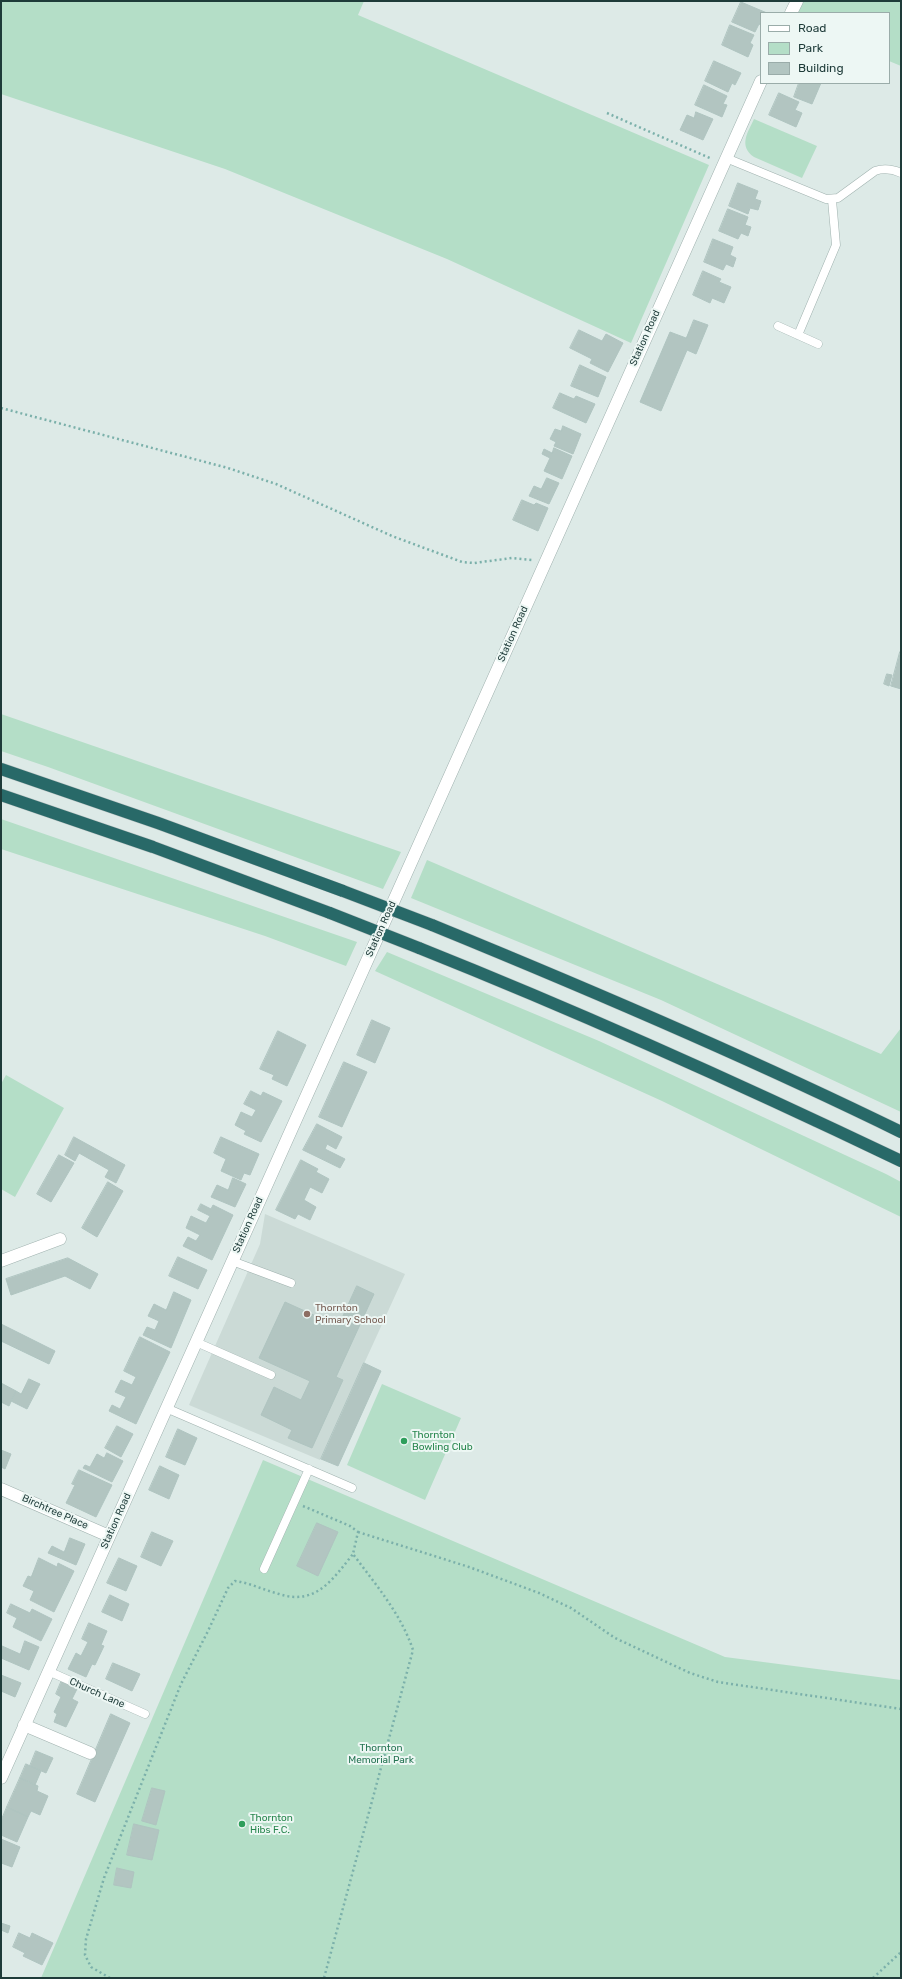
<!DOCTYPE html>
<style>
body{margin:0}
#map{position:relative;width:902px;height:1979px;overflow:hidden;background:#ddeae7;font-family:Rubik,sans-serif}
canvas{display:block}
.frame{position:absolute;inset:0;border:2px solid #1e3b39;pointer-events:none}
.legend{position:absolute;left:760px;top:12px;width:130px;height:72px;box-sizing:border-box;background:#edf7f4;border:1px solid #9aaca9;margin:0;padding:5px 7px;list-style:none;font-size:12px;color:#1e3b39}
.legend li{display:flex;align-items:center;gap:8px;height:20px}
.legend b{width:20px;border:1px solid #9aaca9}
</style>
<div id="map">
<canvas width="902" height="1979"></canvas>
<div class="frame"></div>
<ul class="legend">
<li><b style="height:5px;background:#fff"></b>Road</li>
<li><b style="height:11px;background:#b4dec7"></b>Park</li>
<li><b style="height:11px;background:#b2c5c1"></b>Building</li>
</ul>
</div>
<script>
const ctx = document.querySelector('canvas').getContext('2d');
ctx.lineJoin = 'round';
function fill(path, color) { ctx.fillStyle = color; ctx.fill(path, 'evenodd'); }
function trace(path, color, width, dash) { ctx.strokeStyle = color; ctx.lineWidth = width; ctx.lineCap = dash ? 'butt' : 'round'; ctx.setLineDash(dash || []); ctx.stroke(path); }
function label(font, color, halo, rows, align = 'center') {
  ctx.font = font + ' Rubik,sans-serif'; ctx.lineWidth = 4; ctx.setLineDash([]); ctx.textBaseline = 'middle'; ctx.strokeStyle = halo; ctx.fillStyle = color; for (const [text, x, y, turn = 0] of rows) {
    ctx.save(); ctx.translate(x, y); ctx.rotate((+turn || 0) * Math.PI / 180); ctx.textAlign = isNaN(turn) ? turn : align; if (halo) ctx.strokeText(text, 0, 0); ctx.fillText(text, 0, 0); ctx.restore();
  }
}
const built = new Path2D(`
 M265,1214L405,1274L320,1460L189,1405L260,1244Z`);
const green = new Path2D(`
 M1,1H364L358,15L709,165L631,343L447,259L225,169L1,94Z
 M803,1H901V66L889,61V13H797Z
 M754,119L817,146L802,178L754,157C738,146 748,132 754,119Z
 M1,714L401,852L383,889L48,767L1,751Z
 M1,819L357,942L346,966L265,936L1,849Z
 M427,860L881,1054L901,1028V1112L661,1000L411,898Z
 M387,952L599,1041L886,1174L901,1182V1217L662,1101L375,971Z
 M6,1075L64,1108L15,1197L1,1189V1084Z
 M382,1384L461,1418L425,1500L347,1465Z
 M263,1460L725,1657L901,1680V1978H41Z`);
const building = new Path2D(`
 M741,2L767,13H761V25L759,24L755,32L732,22Z
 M730,25L754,35L750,43L753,45L748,57L722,45Z
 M714,61L741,73L735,85L732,83L728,92L705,81Z
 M799,83H821L812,104L794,97Z
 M704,85L727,96L723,104L727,105L722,117L695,105Z
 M779,93L799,102L795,110L802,113L796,127L769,115Z
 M696,112L713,119L703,140L680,130L687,115L694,118Z
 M738,183L758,191L755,199L761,201L758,210L750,208L748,214L729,206Z
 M728,209L748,217L745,225L751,227L748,236L741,233L738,239L719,231Z
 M713,239L733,247L730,255L736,258L733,267L726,264L723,270L704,262Z
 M703,271L721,279L719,282L731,287L724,303L712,298L710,303L693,295Z
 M694,320L708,325L696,354L687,350L661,411L640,402L670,332L686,338Z
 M579,330L602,341L606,334L623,343L608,372L590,363L592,359L570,348Z
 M580,365L606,377L598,397L571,386Z
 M560,393L574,399L576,396L595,404L586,423L553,408Z
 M563,426L581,434L573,454L554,446L556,442L550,439L555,429L561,431Z
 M554,448L572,456L562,479L544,471L550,458L542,454L544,449L552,453Z
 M547,478L559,483L549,504L529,496L534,486L541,489Z
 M522,500L534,505L536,503L548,508L538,531L513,520Z
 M900,652L901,653V689L891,686Z
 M887,674L892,675L889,686L884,684Z
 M372,1020L390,1028L375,1063L357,1055Z
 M278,1031L306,1045L287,1086L272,1079L274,1075L260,1069Z
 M344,1062L367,1072L342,1127L319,1117Z
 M251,1091L261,1096L263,1092L282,1101L261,1142L244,1134L246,1131L235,1125L241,1112L252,1117L256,1110L244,1104Z
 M317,1124L342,1137L336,1149L327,1144L325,1149L345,1159L340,1168L303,1150Z
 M74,1137L125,1165L116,1183L105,1177L109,1170L79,1153L75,1161L65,1155Z
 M221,1137L259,1154L250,1175L244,1173L241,1180L221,1171L226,1159L214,1153Z
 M59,1155L74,1163L51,1202L37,1194Z
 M301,1160L318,1169L316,1172L329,1179L322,1193L310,1187L304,1200L316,1207L310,1220L298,1214L295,1219L276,1210Z
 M233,1178L246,1184L235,1207L211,1197L217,1185L228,1190Z
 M108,1182L123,1191L97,1237L82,1228Z
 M201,1204L211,1209L213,1205L233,1215L212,1260L183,1246L188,1237L196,1241L200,1235L186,1228L191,1216L206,1223L210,1216L198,1210Z
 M178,1257L207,1270L198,1289L169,1276Z
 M68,1258L98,1274L90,1289L65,1276L11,1295L6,1279Z
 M357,1286L374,1294L336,1377L343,1380L312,1448L288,1438L292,1430L261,1415L274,1387L301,1400L310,1381L259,1358L285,1302L338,1326Z
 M174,1292L191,1300L171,1348L143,1335L147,1327L155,1330L159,1321L148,1316L154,1304L166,1310Z
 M1,1324L55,1351L49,1364L1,1341Z
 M140,1337L170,1352L136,1424L109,1411L112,1405L120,1409L126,1397L115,1392L121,1380L132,1385L136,1377L124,1371Z
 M364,1363L381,1371L338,1466L321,1459Z
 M29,1379L40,1384L27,1409L11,1401L16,1391L21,1394Z
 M1,1383L16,1391L9,1406L1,1402Z
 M117,1426L133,1434L121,1457L105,1448Z
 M178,1429L197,1438L185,1465L166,1457Z
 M1,1450L11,1454L5,1469L1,1467Z
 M107,1453L123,1461L112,1482L83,1468L85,1465L90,1467L97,1454L104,1458Z
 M160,1466L179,1475L169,1499L149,1490Z
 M79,1470L112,1485L96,1517L66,1503L75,1485L72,1484Z
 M317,1523L338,1532L318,1576L297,1566Z
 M152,1532L173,1541L161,1566L141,1557Z
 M70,1538L85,1544L76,1565L48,1553L52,1546L64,1552Z
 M39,1558L57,1567L58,1563L74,1571L54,1612L30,1600L34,1591L23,1586L28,1576L31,1577Z
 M119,1558L137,1566L126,1591L107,1583Z
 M110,1595L129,1604L122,1621L102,1612Z
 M11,1604L30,1613L32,1609L52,1619L41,1641L13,1627L17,1618L7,1613Z
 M89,1623L107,1631L101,1645L104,1646L95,1665L92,1664L86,1677L68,1669L76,1653L81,1656L88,1642L82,1639Z
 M25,1641L39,1647L29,1670L1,1658L2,1646L20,1654Z
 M113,1663L140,1674L132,1691L106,1679Z
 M1,1675L21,1683L15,1697L1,1691Z
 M62,1680L78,1687L72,1699L78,1702L66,1727L54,1722L57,1714L54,1712L61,1697L56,1694Z
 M111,1714L130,1723L95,1802L77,1794Z
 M36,1751L53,1758L46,1773L30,1766Z
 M26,1764L41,1771L35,1785L20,1778Z
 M20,1778L38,1786L37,1791L48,1796L40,1815L31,1811L28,1817L7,1807Z
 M152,1788L165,1791L156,1825L142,1821Z
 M7,1807L28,1817L17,1842L1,1835V1821Z
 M134,1824L159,1830L152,1860L127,1855Z
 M1,1839L20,1847L12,1867L1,1863Z
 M117,1868L134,1872L131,1888L114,1885Z
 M1,1923L10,1926L8,1933L1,1930Z
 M19,1933L30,1938L32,1933L53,1943L42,1965L23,1956L25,1953L13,1947Z`);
const path = new Path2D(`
 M607,113L712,159
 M1,408L228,468L276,484L392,536L462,562L474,563L512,558L532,560
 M303,1506L350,1526L358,1532L353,1554C376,1585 401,1614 413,1650L324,1978
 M358,1532L469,1567L539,1593L571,1608L615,1638L690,1673L718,1682L901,1709
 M110,1978L91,1967L85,1955L86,1939L104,1878L181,1684L208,1631L228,1588L235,1581C250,1583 264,1590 279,1594C316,1606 333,1579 353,1554
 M873,1978L901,1952`);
const lane = new Path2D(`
 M726,158L826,199L838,198L875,171C884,168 892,169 901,173
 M778,326L818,344
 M798,335L836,245L832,200
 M232,1261L291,1283
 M196,1342L271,1375
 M166,1408L352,1488
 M264,1569L309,1469
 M48,1671L145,1714`);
const street = new Path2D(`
 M791,13L797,1
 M1,1261L60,1239
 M1,1489L109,1536
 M24,1725L90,1753
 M1,1778L761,81`);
const highway = new Path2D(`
 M1,769L158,823L343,891
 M1,795L153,847L330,913
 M432,925C591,990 748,1057 901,1132
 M419,948C582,1013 742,1085 901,1161`);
const highwayBridge = new Path2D(`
 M343,891L432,925
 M330,913L419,948`);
const markers = [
 [307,1314,4,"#8d6e63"],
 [404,1441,4,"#2e9e5b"],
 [242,1824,4,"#2e9e5b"]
];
const streetNames = [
 ["Station Road",645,338,-66],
 ["Station Road",513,634,-66],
 ["Station Road",381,929,-66],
 ["Station Road",248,1225,-66],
 ["Birchtree Place",55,1512,24],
 ["Station Road",116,1521,-66],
 ["Church Lane",97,1693,24]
];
const educationNames = [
 ["Thornton",315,1308],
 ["Primary School",315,1320]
];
const leisureNames = [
 ["Thornton",412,1435],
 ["Bowling Club",412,1447],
 ["Thornton",250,1818],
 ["Hibs F.C.",250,1830]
];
const parkNames = [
 ["Thornton",381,1748],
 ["Memorial Park",381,1760]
];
fill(built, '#cbdad6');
fill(green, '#b4dec7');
fill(building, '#b2c5c1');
trace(building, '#afc4c0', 1);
trace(lane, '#a0b2af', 9);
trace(street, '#a0b2af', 13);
trace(highway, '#bcc4c4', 13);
trace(path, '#7bb0aa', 2.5, [2, 3]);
trace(lane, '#fff', 8);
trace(street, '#fff', 12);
trace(highway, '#286968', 12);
trace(highwayBridge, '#bcc4c4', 13, []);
trace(highwayBridge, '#286968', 12);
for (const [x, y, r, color] of markers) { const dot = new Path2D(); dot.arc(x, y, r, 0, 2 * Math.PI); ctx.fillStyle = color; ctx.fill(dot); trace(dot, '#edf7f4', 1.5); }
label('10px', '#1e3b39', '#edf7f4', streetNames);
label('10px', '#785e54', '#edf7f4', educationNames, 'left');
label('10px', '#27864d', '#edf7f4', leisureNames, 'left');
label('10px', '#257453', '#edf7f4', parkNames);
</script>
